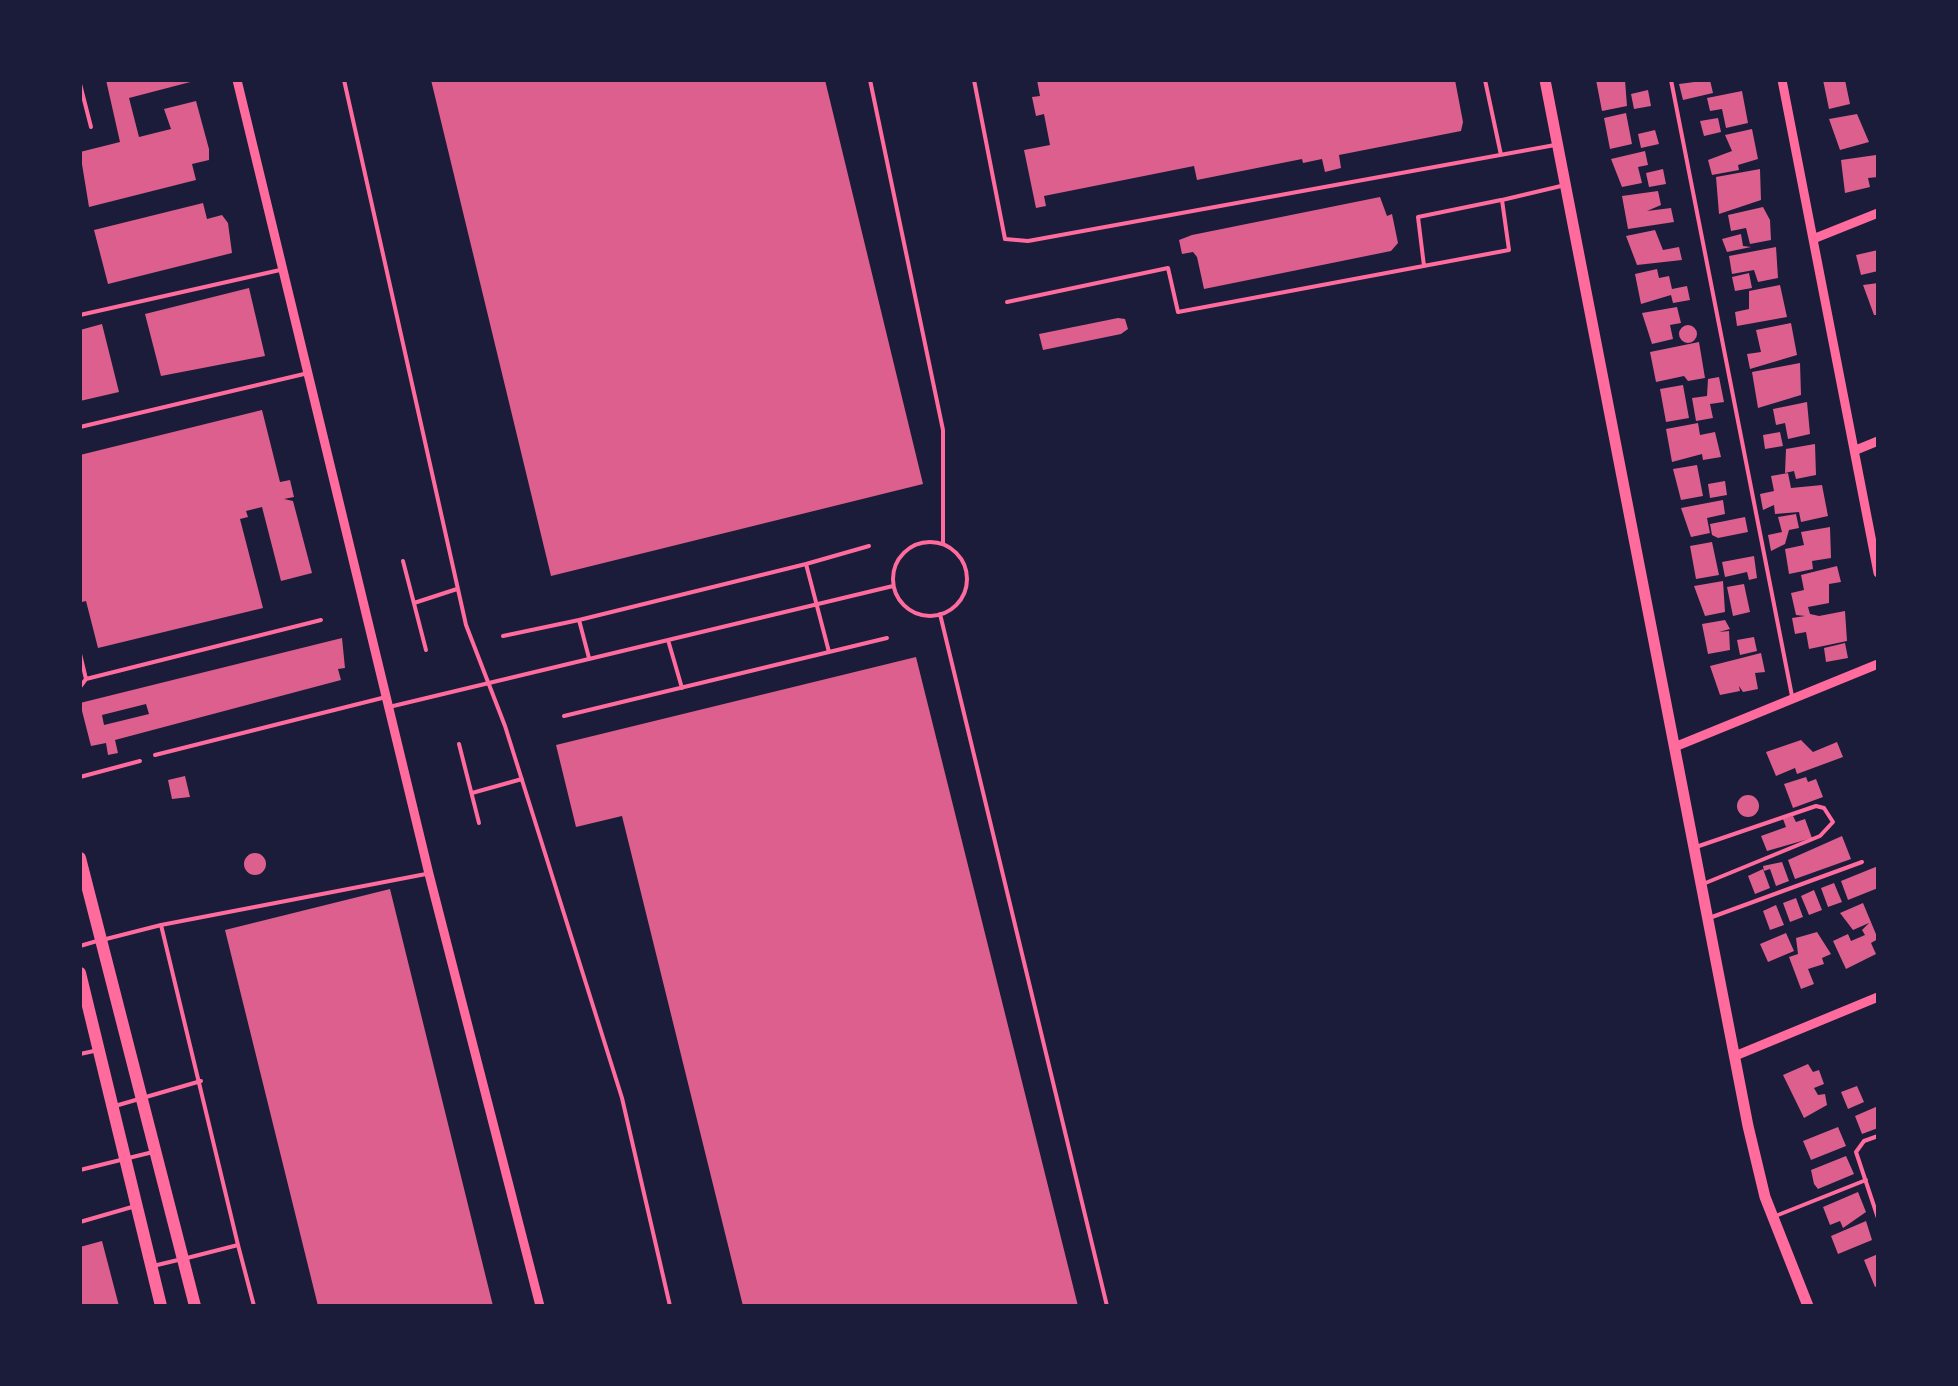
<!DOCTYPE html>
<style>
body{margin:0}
#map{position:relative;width:1958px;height:1386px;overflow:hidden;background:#1b1b3a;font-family:Poppins,sans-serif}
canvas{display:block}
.frame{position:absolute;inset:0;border:82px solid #1b1b3a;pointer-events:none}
</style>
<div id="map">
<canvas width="1958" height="1386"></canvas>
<div class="frame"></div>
</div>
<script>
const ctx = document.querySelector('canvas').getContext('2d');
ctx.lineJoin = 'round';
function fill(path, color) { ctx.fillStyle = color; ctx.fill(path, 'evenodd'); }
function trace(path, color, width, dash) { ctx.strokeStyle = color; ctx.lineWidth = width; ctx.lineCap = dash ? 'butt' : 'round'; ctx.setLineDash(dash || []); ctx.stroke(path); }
const building = new Path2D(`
 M106,80H198L129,98L139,137L171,129L164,109L196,101L209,149V160L192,164L196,180L89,207L80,152L120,142Z
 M431,80H825L923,484L551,576Z
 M1037,80H1455L1463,122L1461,131L1339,155L1341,168L1325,172L1322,159L1303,163L1302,159L1197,180L1194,166L1044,196L1046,206L1036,208L1024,150L1050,145L1044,114L1036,116L1032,97L1040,96Z
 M1596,80H1625L1627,106L1602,111Z
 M1710,80L1713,93L1683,100L1679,84Z
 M1823,80H1845L1850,104L1829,109Z
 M1648,90L1651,106L1634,109L1631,94Z
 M1742,91L1748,123L1726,128L1722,109L1710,111L1707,98Z
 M1626,113L1632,144L1610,149L1604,118Z
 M1857,114L1869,142L1840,150L1829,119Z
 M1718,118L1721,132L1704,136L1700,121Z
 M1752,129L1758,159L1738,165L1739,170L1712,175L1708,160L1732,151L1725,135Z
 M1655,130L1659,144L1641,148L1638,134Z
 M1645,151L1648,165L1638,167L1642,183L1622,187L1611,159Z
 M1876,155L1878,177L1868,178L1870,187L1845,193L1841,160Z
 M1663,169L1666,184L1649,187L1646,173Z
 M1760,169L1761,200L1719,214L1716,177Z
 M1658,191L1661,205L1647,211L1671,208L1674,222L1628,229L1622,196Z
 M1380,197L1387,216L1392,214L1398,243L1391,251L1204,289L1197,257L1193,252L1182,254L1179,240L1192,235Z
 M203,203L207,219L222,215L228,223L232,253L108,284L94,230Z
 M1763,207L1770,220L1771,240L1750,244L1746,228L1731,231L1728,215Z
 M1655,230L1663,250L1679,247L1682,260L1637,265L1626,236Z
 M1741,234L1743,246L1751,247L1727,252L1722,239Z
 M1776,247L1778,278L1758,282L1754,270L1732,274L1729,256Z
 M1878,250V271L1861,275L1856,255Z
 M1657,269L1659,278L1669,276L1672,289L1687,286L1690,300L1673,303L1671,295L1641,304L1635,274Z
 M1749,273L1752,288L1735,291L1732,277Z
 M1878,283V315H1874L1863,285Z
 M1780,285L1787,317L1737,326L1735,312L1749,309V291Z
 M249,288L265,356L161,376L145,314Z
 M1677,307L1681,323L1670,325L1673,339L1652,344L1642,313Z
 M1118,318L1125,319L1128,329L1121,334L1043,350L1039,334Z
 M1791,323L1797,355L1750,369L1747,354L1761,352L1756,330Z
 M102,324L119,392L80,401V330Z
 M1679 334a9 9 0 1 1 18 0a9 9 0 1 1-18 0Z
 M1699,342L1705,378L1688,381L1684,376L1656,382L1650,352Z
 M1800,363L1801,395L1758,408L1752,372Z
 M1719,377L1724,402L1710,404L1713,418L1696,421L1692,398L1707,396L1708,379Z
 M1683,385L1689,418L1666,422L1660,389Z
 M1807,402L1810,434L1788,439L1785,423L1776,425L1773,409Z
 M262,410L280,482L290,480L294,497L284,499L293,501L312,573L281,581L262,507L246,511L248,517L240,519L263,608L98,648L86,601L82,602L80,595V455Z
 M1698,423L1700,435L1715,432L1721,457L1703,460L1702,454L1672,462L1666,429Z
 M1780,432L1783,446L1765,449L1763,435Z
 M1815,444L1816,475L1796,479L1794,471L1785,473L1786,449Z
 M1697,465L1703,496L1681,500L1673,469Z
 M1788,473L1791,488L1822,485L1828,516L1801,522L1799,512L1775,514L1774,505L1763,510L1760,494L1774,491L1771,476Z
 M1725,481L1727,495L1710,498L1708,484Z
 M1723,500L1725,514L1707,518L1710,533L1691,537L1681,508Z
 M1796,514L1799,528L1789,530L1785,544L1771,551L1768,535L1782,532L1778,517Z
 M1745,517L1748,532L1718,538L1712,535L1710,524Z
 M1830,527L1831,558L1812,561L1813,569L1789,574L1785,549L1804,545L1801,532Z
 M1712,542L1719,575L1696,579L1690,546Z
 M1754,556L1757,578L1749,580L1747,572L1725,577L1722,562Z
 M1837,566L1841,582L1829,584V603L1808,607L1810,614L1819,616L1845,611L1847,641L1809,649L1806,632L1795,634L1792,618L1805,616L1796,615L1791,593L1804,590L1801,575Z
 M1723,581L1725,612L1705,616L1694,586Z
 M1744,584L1750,612L1733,616L1727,587Z
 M1725,620L1730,629L1719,632L1729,631L1730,650L1708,654L1702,624Z
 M1754,637L1757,651L1740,655L1737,640Z
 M342,638L345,668L338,669L341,680L115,740L118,753L108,755L106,743L91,746L80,703ZM146,704L149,714L104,725L102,715Z
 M1845,643L1848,658L1826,662L1824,648Z
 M1761,653L1765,672L1755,673L1758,689L1743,692L1739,686L1740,691L1720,695L1710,666Z
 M916,657L1078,1306H743L622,816L576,827L556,745Z
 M1801,740L1813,752L1837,742L1843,757L1797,774L1795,768L1776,776L1766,752Z
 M185,776L190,797L172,799L168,780Z
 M1806,777L1808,782L1816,779L1823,797L1793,808L1784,784Z
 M1737 806a11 11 0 1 1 22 0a11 11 0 1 1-22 0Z
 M1793,816L1796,822L1805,819L1812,838L1767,851L1761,836L1786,827L1783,819Z
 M1842,836L1851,859L1795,879L1788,860Z
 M244 864a11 11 0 1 1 22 0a11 11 0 1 1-22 0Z
 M1782,862L1789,881L1776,886L1770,869L1764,871L1763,866Z
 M1878,866V888L1848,900L1841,881Z
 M1763,869L1770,888L1755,894L1748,876Z
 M1834,883L1842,902L1828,907L1821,888Z
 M390,889L493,1306H318L225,930Z
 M1814,890L1822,910L1809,915L1801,896Z
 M1796,898L1803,917L1790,922L1783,903Z
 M1863,903L1878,939L1871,943L1876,954L1846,969L1833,941L1848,934L1851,941L1865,935L1862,930L1869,923L1853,930L1840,913Z
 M1776,905L1784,925L1770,930L1763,911Z
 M1817,932L1831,954L1822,958L1824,964L1808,969L1814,984L1801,989L1789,957L1798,954L1796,938Z
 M1786,933L1794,951L1768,962L1760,944Z
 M1808,1064L1813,1072L1819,1070L1824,1084L1814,1088L1818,1095L1825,1094L1827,1105L1804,1118L1783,1075Z
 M1857,1086L1864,1102L1848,1109L1841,1092Z
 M1878,1106V1128L1862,1134L1855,1116Z
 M1838,1127L1846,1146L1811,1160L1803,1141Z
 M1846,1156L1854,1174L1818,1189L1814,1184L1811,1170Z
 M1858,1192L1866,1212L1843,1228L1840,1221L1830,1225L1823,1207Z
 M1866,1221L1872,1240L1838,1254L1831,1236Z
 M102,1241L119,1306H80V1247Z
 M1878,1254V1286L1875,1287L1864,1260Z`);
const service = new Path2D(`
 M344,80L466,625L505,726L622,1098L670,1306
 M870,80L943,430V543
 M974,80L1005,239L1028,241L1555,145
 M1485,80L1501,155
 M1671,80L1792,696
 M80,84L91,127
 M1424,266L1418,217L1501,200
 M1007,302L1168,268L1178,312L1509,250L1502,200L1561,186
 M80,315L280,270
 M80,427L304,374
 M893 579a37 37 0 1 1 74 0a37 37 0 1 1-74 0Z
 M403,561L426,650
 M806,564L869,546
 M414,603L457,589
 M940,614L1107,1306
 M503,636L579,620
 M668,640L682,688
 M80,654L86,679L80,687
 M589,658L579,620L806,564L829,652
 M86,679L321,620
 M389,707L893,586
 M564,716L887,638
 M459,744L479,823
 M155,755L386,697
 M80,777L140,761
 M472,793L522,779
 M1696,847L1816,806L1824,808L1833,822L1820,836L1703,884
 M1712,917L1862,862
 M161,925L426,874
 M106,939L161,925L238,1245
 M80,946L97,941
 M80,1054L94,1051
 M115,1106L201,1081
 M1878,1136L1864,1141L1856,1152L1878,1218
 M80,1170L153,1152
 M1778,1215L1866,1180
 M80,1222L132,1207
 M187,1258L238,1245L254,1306
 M153,1266L178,1260`);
const minor = new Path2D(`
 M237,80L429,874L540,1306
 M1782,80L1878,573
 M1813,239L1878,213
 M1856,450L1878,441
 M1677,746L1878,664
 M1735,1056L1878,997`);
const tertiary = new Path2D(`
 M1545,80L1748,1126L1765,1197L1808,1306`);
const secondary = new Path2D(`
 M80,858L195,1306
 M80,973L161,1306`);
fill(building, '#dd5f8e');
trace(service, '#ff6b9d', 4);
trace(minor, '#ff6b9d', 9);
trace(tertiary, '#ff6b9d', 11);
trace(secondary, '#ff6b9d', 12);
</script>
